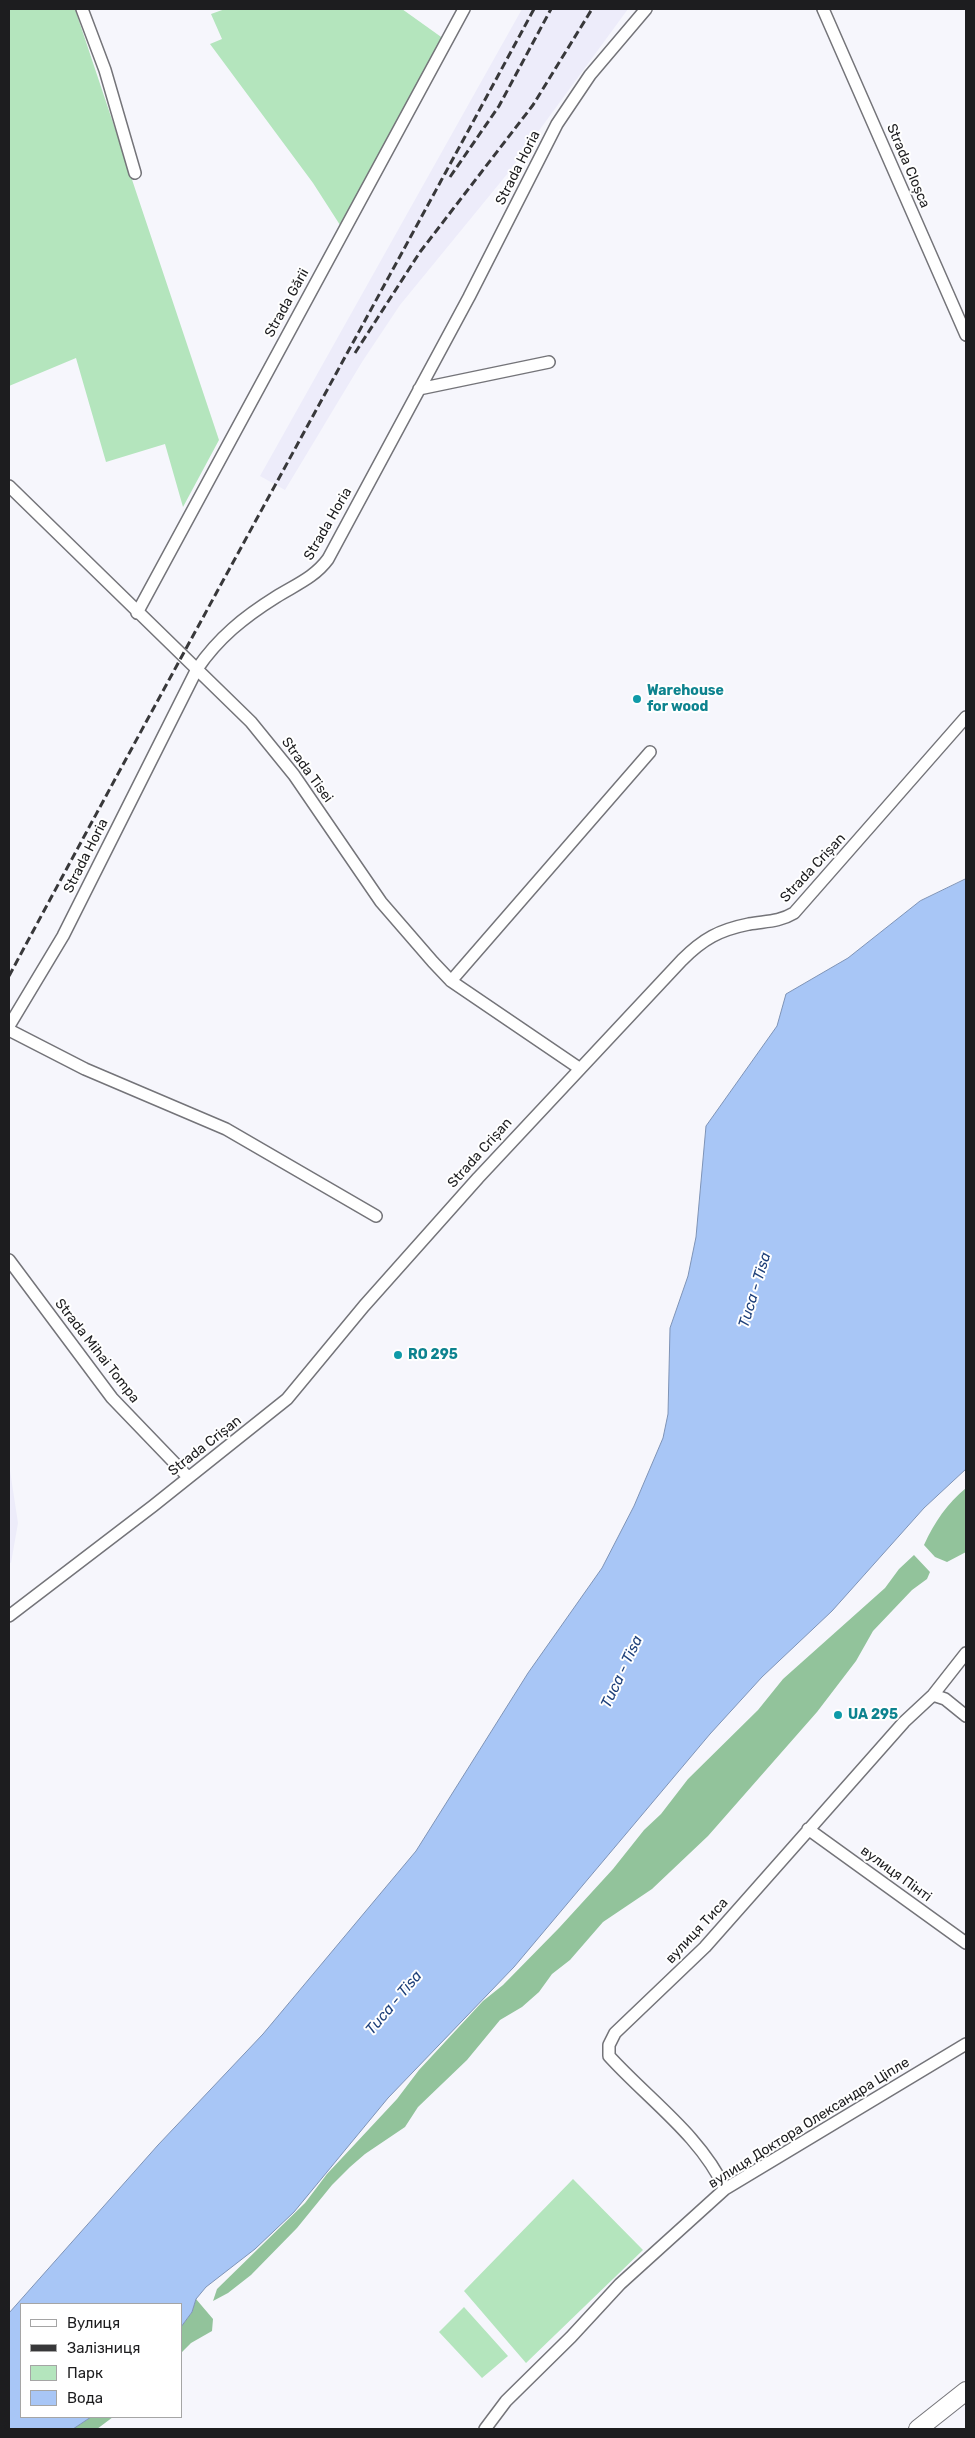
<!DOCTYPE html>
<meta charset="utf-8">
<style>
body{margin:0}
#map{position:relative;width:975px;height:2438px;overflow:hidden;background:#f6f6fc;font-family:Rubik,sans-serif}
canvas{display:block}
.frame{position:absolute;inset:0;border:10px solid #1d1d1f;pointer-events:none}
.legend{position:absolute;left:20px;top:2303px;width:162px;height:115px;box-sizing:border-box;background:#fff;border:1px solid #a5a5a5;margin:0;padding:6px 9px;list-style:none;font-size:15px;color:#1d1d1f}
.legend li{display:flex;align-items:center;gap:10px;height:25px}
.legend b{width:25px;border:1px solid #a5a5a5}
</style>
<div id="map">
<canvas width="975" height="2438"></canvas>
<div class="frame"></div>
<ul class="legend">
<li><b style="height:6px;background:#fff"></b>Вулиця</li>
<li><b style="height:6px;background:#38383a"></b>Залізниця</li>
<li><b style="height:14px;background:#b4e5bd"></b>Парк</li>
<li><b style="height:14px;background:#a8c6f6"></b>Вода</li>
</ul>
</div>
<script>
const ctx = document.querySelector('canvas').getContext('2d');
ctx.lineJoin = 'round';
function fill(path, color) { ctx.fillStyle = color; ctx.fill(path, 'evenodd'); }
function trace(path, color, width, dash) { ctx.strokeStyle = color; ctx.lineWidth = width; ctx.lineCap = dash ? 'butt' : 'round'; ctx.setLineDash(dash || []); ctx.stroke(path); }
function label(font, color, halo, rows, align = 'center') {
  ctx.font = font + ' Rubik,sans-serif'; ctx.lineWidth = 4; ctx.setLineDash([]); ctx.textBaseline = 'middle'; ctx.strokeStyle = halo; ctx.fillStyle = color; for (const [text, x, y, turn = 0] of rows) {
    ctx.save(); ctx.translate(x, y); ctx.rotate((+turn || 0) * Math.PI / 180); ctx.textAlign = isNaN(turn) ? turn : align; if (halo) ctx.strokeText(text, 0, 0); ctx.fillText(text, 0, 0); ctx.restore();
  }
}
const built = new Path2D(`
 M522,9H628L508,173L400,305L362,362L285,490L260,476Z
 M9,1464L18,1523L11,1563L9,1562Z`);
const green = new Path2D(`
 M9,9H75L219,440L183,507L165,444L106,462L76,358L9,386Z
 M225,9H402L444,39L340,225L313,183L210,44L222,39L211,14Z
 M573,2179L643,2250L526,2363L464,2291Z
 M464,2307L508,2356L482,2378L439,2332Z`);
const forest = new Path2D(`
 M966,1488V1552L947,1562L935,1557L924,1545C935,1521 947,1504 966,1488Z
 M914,1555L930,1572L927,1579L912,1590L873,1631L856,1661L817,1712L708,1836L652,1889L603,1922L570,1960L552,1974L539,1992L522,2007L500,2020L467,2060L418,2107L405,2127L365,2154L350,2167L332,2185L297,2228L251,2275L228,2293L213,2301L217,2289L305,2203L327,2174L397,2099L419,2070L483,2001L503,1985L559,1928L613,1869L644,1830L661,1814L688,1779L758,1710L783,1679L885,1588L899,1569Z
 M196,2299L213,2319L212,2331L191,2343L181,2353V2327L192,2312Z
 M91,2417H113L97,2429H73Z`);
const water = new Path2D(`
 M966,879V1469L924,1508L832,1611L762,1677L710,1734L514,1967L388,2098L294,2212L255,2249L206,2287L196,2299L192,2312L181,2327V2304H21V2417H91L73,2429H9V2313L158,2145L263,2034L416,1851L528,1673L602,1568L634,1506L663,1438L668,1414L670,1328L688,1276L696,1237L706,1126L777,1026L786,994L848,958L920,901Z`);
const street = new Path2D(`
 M82,9L105,70L135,173
 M823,9L966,335
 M419,389L549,362
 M9,486L251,722L294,775L381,902L433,962L451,981L579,1068
 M137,613L464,9
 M451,981L650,752
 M9,1026L63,936L197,669C218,638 244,617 276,597C295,585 314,578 328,559L469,297L557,124L590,75L646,9
 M9,1030L85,1069L226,1129L376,1216
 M9,1260L112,1398L188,1477
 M9,1616L153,1506L287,1399L364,1306L478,1178L682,960C703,939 719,930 749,924C766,921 779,922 794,913L966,717
 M933,1695L945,1699L966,1716
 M808,1829L966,1943
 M725,2189C701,2136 648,2099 609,2056V2045L615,2033L705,1947L904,1722L933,1695L966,1653
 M485,2429L506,2401L571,2337L620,2284L725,2189L966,2044`);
const primary = new Path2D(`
 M918,2429L966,2391`);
const rail = new Path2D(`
 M450,177L499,106L551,9
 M355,353L420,252L533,105L592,9
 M9,976C182,653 360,332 534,9`);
const markers = [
 [637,699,5,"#0f9aa8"],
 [398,1355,5,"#0f9aa8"],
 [838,1715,5,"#0f9aa8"]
];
const streetNames = [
 ["Strada Cloșca",908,166,67],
 ["Strada Horia",518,168,-63],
 ["Strada Gării",287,303,-61],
 ["Strada Horia",328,524,-60],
 ["Strada Tisei",307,770,54],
 ["Strada Horia",86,856,-63],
 ["Strada Crișan",813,868,-47],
 ["Strada Crișan",480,1153,-48],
 ["Strada Mihai Tompa",97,1351,52],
 ["Strada Crișan",205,1446,-38],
 ["вулиця Пінті",896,1874,36],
 ["вулиця Тиса",697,1931,-47],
 ["вулиця Доктора Олександра Ціпле",809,2123,-32]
];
const cultureNames = [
 ["Warehouse",647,691],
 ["for wood",647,707],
 ["RO 295",408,1355],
 ["UA 295",848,1715]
];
const waterNames = [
 ["Тиса - Tisa",755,1290,-73],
 ["Тиса - Tisa",622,1672,-65],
 ["Тиса - Tisa",394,2003,-50]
];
fill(built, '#edecfa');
fill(green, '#b4e5bd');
fill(forest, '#92c39b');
fill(water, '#a8c6f6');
trace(water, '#7e93b6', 1);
trace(street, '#747479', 14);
trace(primary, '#747479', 20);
trace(street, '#fff', 11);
trace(primary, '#fff', 18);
trace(rail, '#38383a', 3, [8, 4]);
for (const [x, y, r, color] of markers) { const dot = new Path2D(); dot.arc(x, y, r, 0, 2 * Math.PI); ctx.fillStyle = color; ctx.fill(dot); trace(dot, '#fff', 2); }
label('14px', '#1d1d1f', '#fff', streetNames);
label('bold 14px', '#0d838f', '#fff', cultureNames, 'left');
label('italic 15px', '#1e407a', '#fff', waterNames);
</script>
